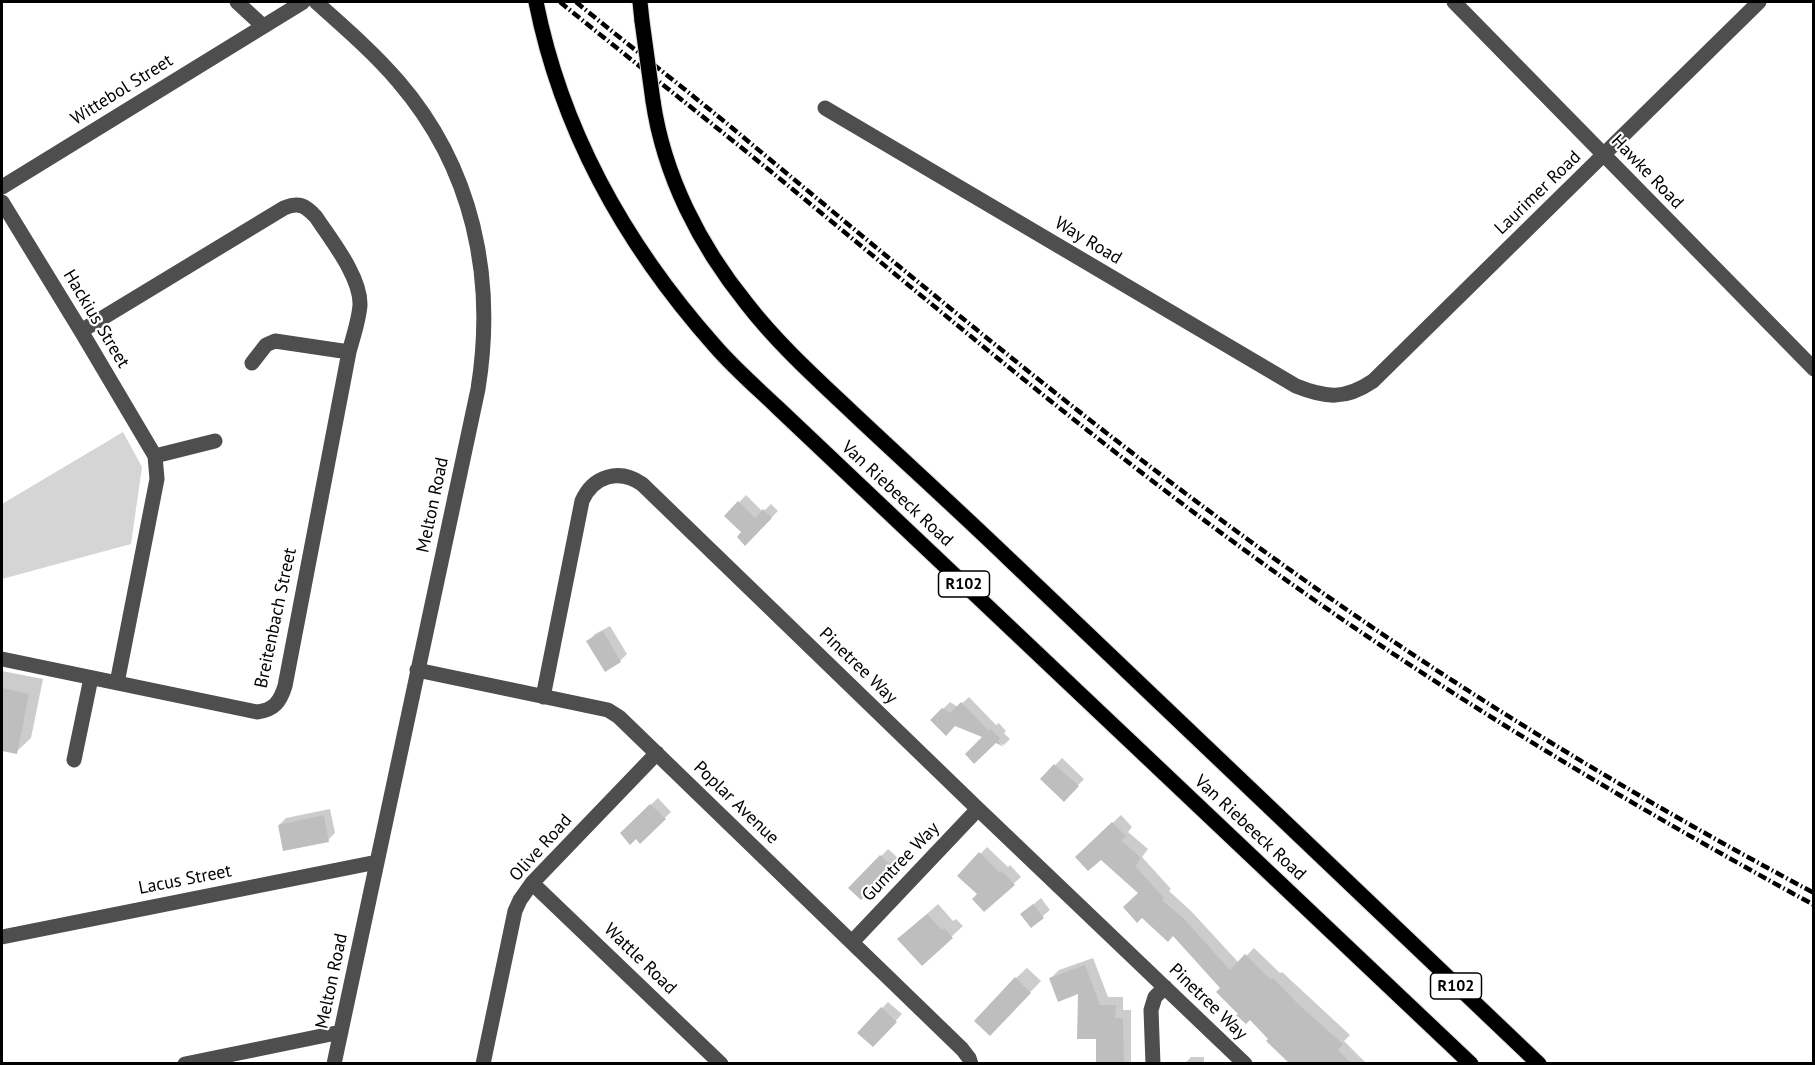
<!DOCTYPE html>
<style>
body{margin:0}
#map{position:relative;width:1815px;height:1065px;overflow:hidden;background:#fff;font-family:"PT Sans",sans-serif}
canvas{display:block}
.frame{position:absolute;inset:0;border:3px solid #000;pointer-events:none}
</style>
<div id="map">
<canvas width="1815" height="1065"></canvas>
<div class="frame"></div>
</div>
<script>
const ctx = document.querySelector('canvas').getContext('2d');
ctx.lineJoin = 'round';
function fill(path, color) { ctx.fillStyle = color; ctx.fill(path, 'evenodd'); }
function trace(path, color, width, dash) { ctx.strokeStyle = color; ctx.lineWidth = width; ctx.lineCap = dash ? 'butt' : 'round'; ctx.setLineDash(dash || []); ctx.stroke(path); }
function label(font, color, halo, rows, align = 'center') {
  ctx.font = font + ' "PT Sans",sans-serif'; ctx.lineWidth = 4.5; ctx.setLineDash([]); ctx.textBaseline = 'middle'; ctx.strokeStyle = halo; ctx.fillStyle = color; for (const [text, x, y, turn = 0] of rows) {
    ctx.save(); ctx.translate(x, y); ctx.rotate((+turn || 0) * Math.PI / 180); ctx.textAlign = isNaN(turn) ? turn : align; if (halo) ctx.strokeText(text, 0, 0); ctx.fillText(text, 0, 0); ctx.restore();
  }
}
const green = new Path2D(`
 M123,432L142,467L131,544L2,579V504Z`);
const shadow = new Path2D(`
 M746,495L763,512L771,504L778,511L745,544L743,532L726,516Z
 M610,626L627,654L620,661L588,641L595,634Z
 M2,671L43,679L31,738L16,752L2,749Z
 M969,697L996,725L999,723L1006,731L1004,733L1010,739L1004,745L955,724L932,720L950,702L958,707Z
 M1062,758L1084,779L1064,800L1042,779Z
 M658,798L671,812L640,842L636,837L622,833Z
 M330,809L335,833L328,840L279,825L286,818Z
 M1121,815L1132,827L1128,832L1148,849L1142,857L1171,889L1169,891L1191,911L1239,963L1254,948L1280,973L1282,972L1350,1035L1344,1041L1367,1064H1294L1250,1018L1240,1013L1222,988L1140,893L1101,858L1077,857Z
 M987,847L1008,867L1010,865L1021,877L984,910L978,894L959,876Z
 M888,849L899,859L861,898L850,888Z
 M1041,898L1050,910L1031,926L1029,908Z
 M938,904L953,921L956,919L963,926L922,964L910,929Z
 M1093,958L1108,997H1123V1010H1131V1062L1130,1064H1097V1038L1079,992L1051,978L1059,970Z
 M1027,968L1041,981L990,1034L1016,978Z
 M888,1002L902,1014L873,1045L859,1032Z
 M1191,1057H1204V1064H1184Z`);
const building = new Path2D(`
 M738,501L755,518L763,509L772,518L745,546L737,537L741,532L724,516Z
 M603,631L621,662L605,672L586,641Z
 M2,688L29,694L17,754L2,751Z
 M961,702L989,731L991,729L1000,738L998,741L1004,747L996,743L974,764L965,754L982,737L955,726L946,736L930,720L942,708L950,713Z
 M1054,764L1079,786L1064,802L1040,779Z
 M650,804L666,819L640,844L636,839L630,845L620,833Z
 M324,815L329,842L283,851L278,825Z
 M1112,822L1126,836L1121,840L1141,858L1135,866L1164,898L1162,900L1183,918L1230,970L1245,954L1271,980L1273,978L1299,1005L1343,1044L1338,1050L1352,1064H1290L1266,1041L1268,1039L1250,1020L1246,1024L1236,1015L1238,1014L1216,992L1220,988L1173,936L1168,942L1142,918L1137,923L1123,907L1138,893L1101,860L1088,871L1075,857Z
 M979,852L1000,873L1002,871L1015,885L984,912L972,899L977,894L957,876Z
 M880,855L893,867L861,900L848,888Z
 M1033,904L1044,918L1031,928L1020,914Z
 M927,914L942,930L944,928L953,938L922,966L897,939Z
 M1085,965L1100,1005H1116L1115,1018H1123L1124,1064H1096V1039H1077L1078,994L1058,1002L1049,978Z
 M1015,977L1031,993L990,1036L974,1021Z
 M881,1007L897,1022L873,1047L857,1033Z`);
const minor = new Path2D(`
 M237,2L263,26
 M316,2C344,27 373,52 398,81C473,168 496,277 478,389L334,1064
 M1454,2L1814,369
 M825,108L1296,386C1326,398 1345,400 1373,381L1759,2
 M2,187L303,2
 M2,202L81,331L155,456L157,479L117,683
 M252,363L266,345L275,341L349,352
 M155,456L215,441
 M2,659L257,712C274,710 280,702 285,686L349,352C353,337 359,320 360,305C361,277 331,240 316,217C305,205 299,202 284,208L81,331
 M417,670L608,710L619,717L962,1049L969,1058L971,1064
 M543,697L582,501C593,476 619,468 642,484L978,809L1245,1064
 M74,760L91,678
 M532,883L721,1064
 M2,937L377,862
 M852,942L978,809
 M185,1064L341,1032
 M483,1064L515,911L520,900L532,883L657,753
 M1153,1064L1151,1010L1155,997L1165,987`);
const major = new Path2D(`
 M536,2C562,132 627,247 715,346C734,368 756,387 777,407L1471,1064
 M640,2L642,21
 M653,101C664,176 700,246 747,304C778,344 817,379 854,414C905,462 958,510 1009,559C1185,728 1362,896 1539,1064`);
const rail = new Path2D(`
 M560,2C642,69 726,134 808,202C970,336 1131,471 1303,592C1466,707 1638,809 1814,905
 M576,2C633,49 692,94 749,142C932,294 1115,447 1310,584C1471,698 1640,800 1814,893`);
const majorBridge = new Path2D(`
 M642,21L653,101`);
const shields = [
 [964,584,51],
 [1456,986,51]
];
const shieldNames = [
 ["R102",964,584],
 ["R102",1456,986]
];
const streetNames = [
 ["Wittebol Street",122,90,-32],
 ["Hawke Road",1647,172,46],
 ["Laurimer Road",1538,193,-44],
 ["Way Road",1088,241,31],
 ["Hackius Street",96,319,59],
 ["Van Riebeeck Road",897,494,43],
 ["Melton Road",433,505,-78],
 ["Breitenbach Street",276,618,-78],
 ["Pinetree Way",858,666,44],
 ["Poplar Avenue",736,803,44],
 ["Van Riebeeck Road",1250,828,43],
 ["Olive Road",541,848,-48],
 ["Gumtree Way",901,862,-46],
 ["Lacus Street",185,880,-11],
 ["Wattle Road",640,959,44],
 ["Melton Road",332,981,-78],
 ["Pinetree Way",1208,1002,44]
];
fill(green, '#d5d5d5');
fill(shadow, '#0003');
fill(building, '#bebebe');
trace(major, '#dbdbdb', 17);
trace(minor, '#4e4e4e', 15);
trace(major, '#000', 15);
trace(rail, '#000', 4.5, [9, 3, 1.5, 3]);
trace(majorBridge, '#dbdbdb', 17, []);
trace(majorBridge, '#000', 15);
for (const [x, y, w] of shields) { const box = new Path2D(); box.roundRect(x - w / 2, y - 13, w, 26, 4.5); ctx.fillStyle = '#fff'; ctx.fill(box); trace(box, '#000', 1.5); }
label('bold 16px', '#000', null, shieldNames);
label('18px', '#000', '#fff', streetNames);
</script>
